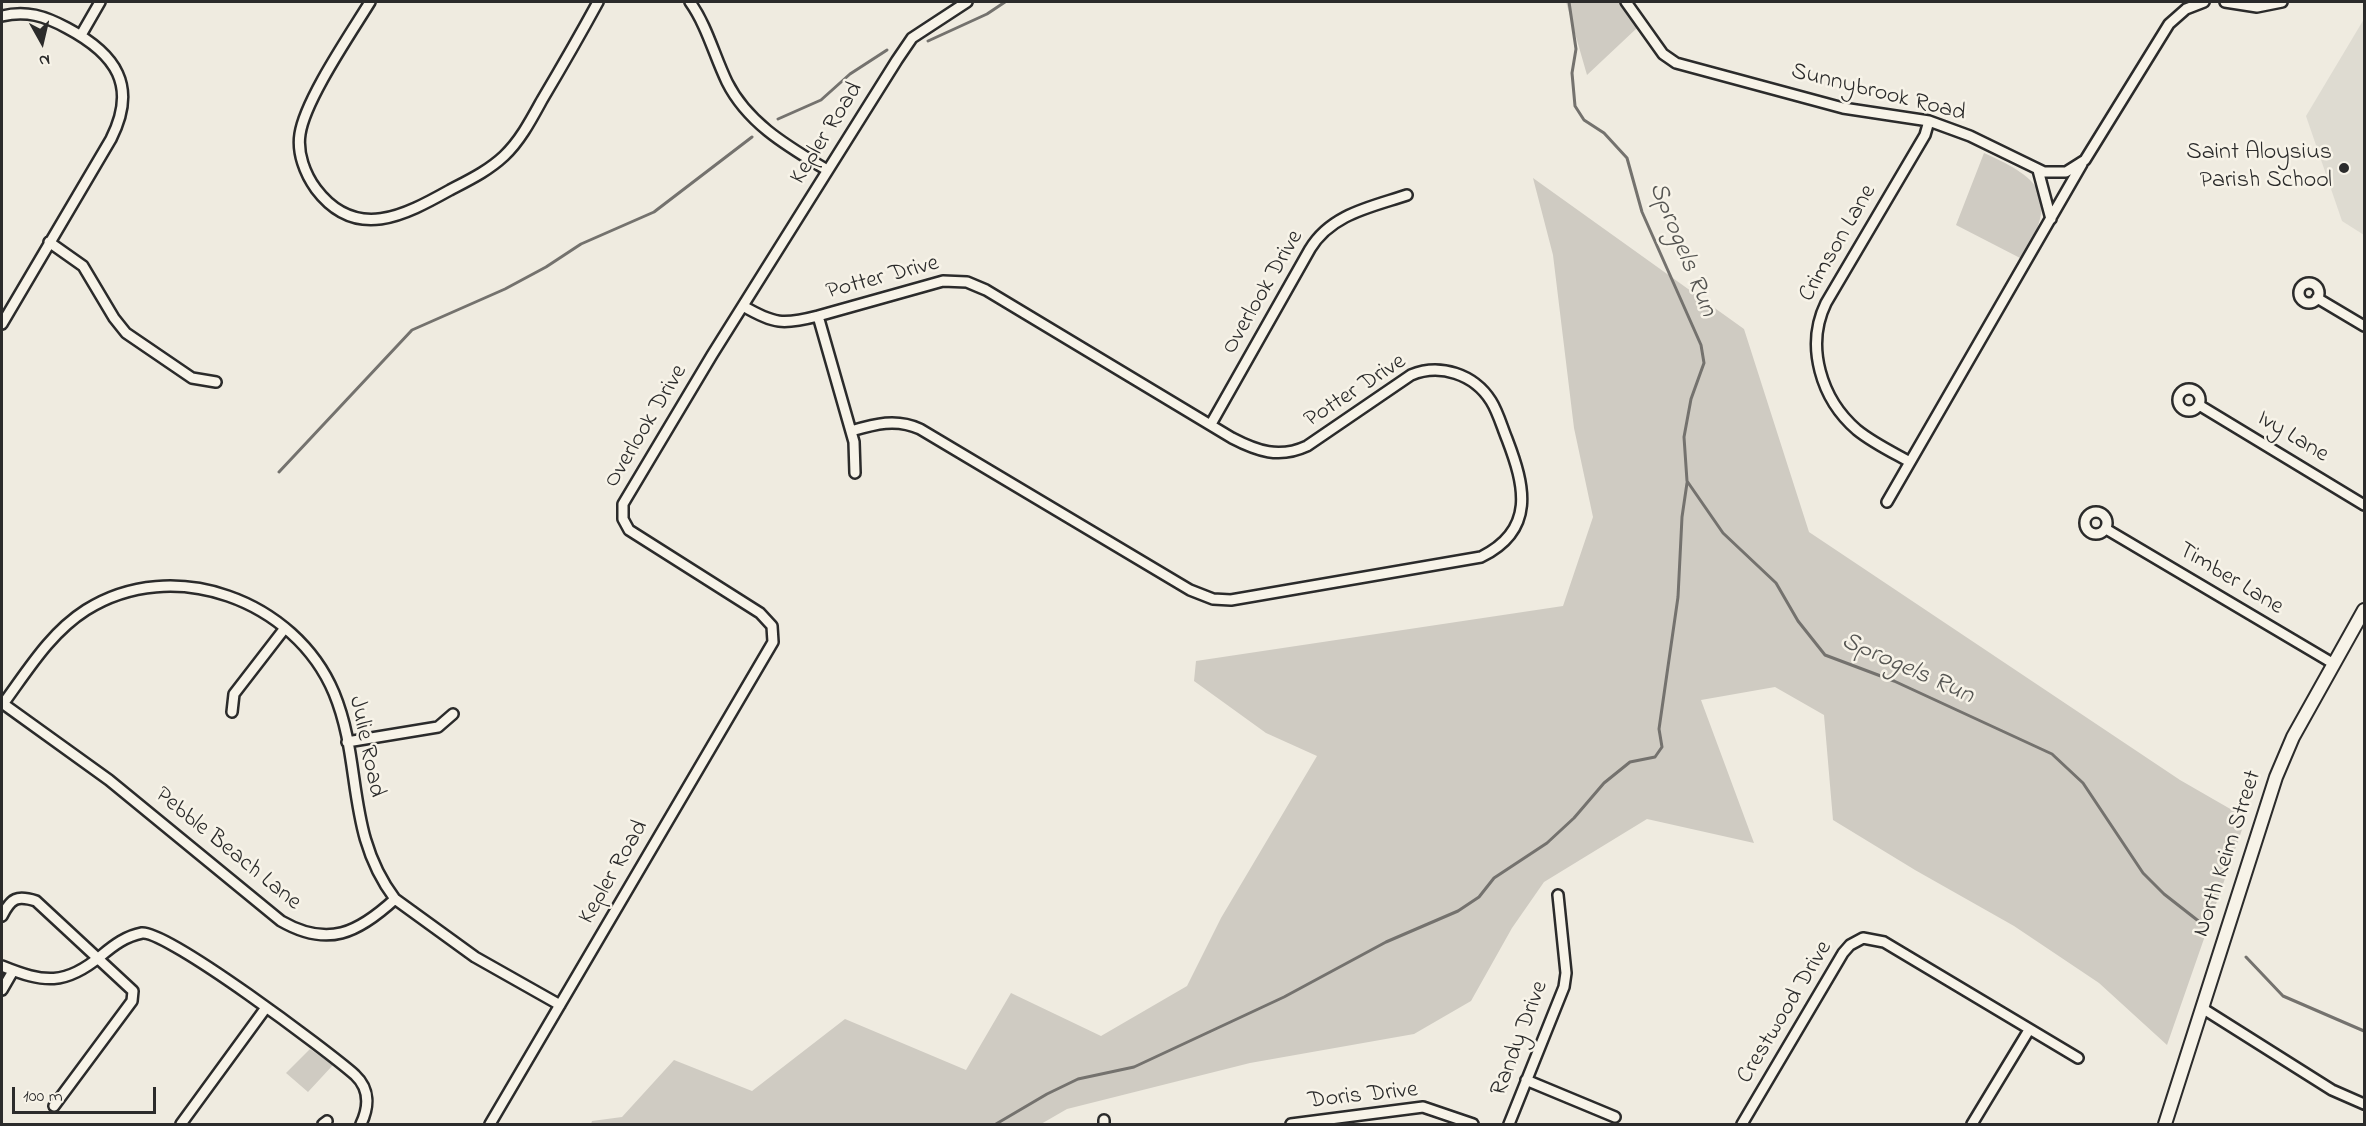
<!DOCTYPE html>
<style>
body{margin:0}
#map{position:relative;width:2366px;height:1126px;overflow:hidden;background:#efebe0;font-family:"Indie Flower",sans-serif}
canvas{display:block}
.frame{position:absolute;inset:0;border:3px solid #2b2b2b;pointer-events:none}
.north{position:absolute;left:12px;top:12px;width:60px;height:60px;-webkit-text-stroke:4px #f7f3e8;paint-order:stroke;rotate:172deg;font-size:16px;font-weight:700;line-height:24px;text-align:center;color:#2b2b2b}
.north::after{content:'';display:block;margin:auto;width:21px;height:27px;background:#2b2b2b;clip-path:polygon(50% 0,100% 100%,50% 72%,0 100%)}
.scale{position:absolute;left:12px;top:1087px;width:144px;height:27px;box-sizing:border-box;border:3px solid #2b2b2b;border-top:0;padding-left:8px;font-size:18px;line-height:21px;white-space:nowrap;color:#2b2b2b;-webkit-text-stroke:4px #f7f3e8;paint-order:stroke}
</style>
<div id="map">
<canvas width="2366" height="1126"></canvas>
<div class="frame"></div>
<div class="north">N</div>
<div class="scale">100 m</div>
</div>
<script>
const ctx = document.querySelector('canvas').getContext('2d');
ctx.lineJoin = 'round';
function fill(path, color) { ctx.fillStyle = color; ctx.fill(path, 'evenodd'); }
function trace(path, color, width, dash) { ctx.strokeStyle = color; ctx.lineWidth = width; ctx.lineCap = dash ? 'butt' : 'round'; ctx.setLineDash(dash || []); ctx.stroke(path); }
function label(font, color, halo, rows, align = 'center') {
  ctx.font = font + ' "Indie Flower",sans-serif'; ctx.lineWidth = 5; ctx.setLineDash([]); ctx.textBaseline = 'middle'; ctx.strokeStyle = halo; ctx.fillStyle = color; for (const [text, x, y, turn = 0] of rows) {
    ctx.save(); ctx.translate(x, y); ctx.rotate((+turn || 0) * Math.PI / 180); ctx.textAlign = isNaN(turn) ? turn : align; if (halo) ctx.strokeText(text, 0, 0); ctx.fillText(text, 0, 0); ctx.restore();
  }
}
const built = new Path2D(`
 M2364,19V235L2342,221L2306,116Z`);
const green = new Path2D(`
 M1566,2H1618L1637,28L1587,75Z
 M1984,153C2045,180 2058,198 2022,259L1956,225Z
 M1533,178L1744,329L1809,532L2180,780L2246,818L2167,1045L2099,983L2014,926L1915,870L1833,820L1824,715L1775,687L1701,700L1754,843L1647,819L1544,882L1512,928L1471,1001L1414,1034L1250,1063L1067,1109L1041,1124H591L592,1121L622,1117L674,1060L752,1091L845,1019L966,1070L1011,993L1101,1036L1187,986L1221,918L1317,756L1266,733L1194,681L1196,661L1563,606L1593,517L1574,428L1553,255Z
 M310,1049L333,1065L308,1092L286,1073Z`);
const stream = new Path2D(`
 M1569,2L1576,49L1572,73L1575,106L1584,120L1604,133L1627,158L1642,212L1701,345L1704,363L1691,399L1684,437L1687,481L1723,533L1776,583L1798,621L1825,655L1894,681L2052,754L2083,783L2143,873L2164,894L2201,923
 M928,41L987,14L1005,2
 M778,119L821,100L850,74L887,50
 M279,472L412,330L505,289L546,267L581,244L654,212L752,137
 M2246,957L2283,996L2364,1031
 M996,1124L1047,1094L1078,1079L1134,1067L1284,997L1386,942L1458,911L1479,897L1494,878L1547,843L1574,818L1604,783L1630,762L1655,757L1662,747L1659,729L1678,597L1682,517L1687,483`);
const minor = new Path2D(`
 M370,2C351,33 305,100 300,134C297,153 305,174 316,189C356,242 405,215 450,190C469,180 488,171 504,156C520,141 531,120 542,100C561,68 580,35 598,2
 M690,2C707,26 714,55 727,82C748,124 789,147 827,170
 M1626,2L1663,54L1676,63L1843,108L1929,121L1970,136L2044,172H2066L2085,160L2169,24L2186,9L2204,2
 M2225,2L2257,7L2282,2
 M2,16C26,10 45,16 67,28C116,54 138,86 111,139L2,324
 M81,35L100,2
 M2038,170L2051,219
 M49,242L83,266L114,318L126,333L192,378L216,382
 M2299 293a10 10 0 1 1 20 0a10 10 0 1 1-20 0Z
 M2317,298L2364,326
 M743,306C774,324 783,325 818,316L854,442L855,473
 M818,316L943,281L967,282L986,290L1232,438C1257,451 1279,459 1307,446L1411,375C1440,363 1474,374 1491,401C1498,412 1502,427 1507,439C1525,486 1536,530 1481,557L1231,600L1213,599L1190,590L920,429C896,418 875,424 851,431
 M2178 400a11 11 0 1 1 22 0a11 11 0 1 1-22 0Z
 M2199,405L2364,505
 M1211,424L1310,249C1331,214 1371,207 1407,195
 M1910,462C1892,452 1873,443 1857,430C1821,399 1805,346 1826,303L1925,135L1929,121
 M1887,502L2082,164
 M2085 523a11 11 0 1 1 22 0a11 11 0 1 1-22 0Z
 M2106,529L2334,664
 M2,703L109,780L281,921C328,948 358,933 395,899L475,957L560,1005
 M3,704C28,670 50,633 86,610C173,555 295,600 334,693C363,763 345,833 395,899
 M232,712L234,694L285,628
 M347,742L438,727L453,714
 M2,916C11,898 17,895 36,901L133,991L132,1001L54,1106
 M2,966C44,983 65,986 102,955C114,945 126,936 142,933C167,930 329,1052 355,1075C370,1089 369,1107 361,1124
 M2,990L13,971
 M2202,1008L2332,1090L2364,1104
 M1526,1080L1615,1117
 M1104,1120V1124
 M181,1124L265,1009
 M323,1124L327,1121
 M490,1124L773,642L772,626L760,613L629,530L623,519V504L712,355L897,60L912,38L967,2
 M1291,1124L1423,1107L1473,1124
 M1509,1124L1564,987L1566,973L1558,895
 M1742,1124L1843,953L1850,945L1863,938L1884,942L2078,1058
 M1972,1124L2029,1030`);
const tertiary = new Path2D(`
 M2165,1124L2276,777L2293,737L2364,610`);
const markers = [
 [2344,168,6,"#2b2b2b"]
];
const streetNames = [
 ["Sunnybrook Road",1878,94,14],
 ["Kepler Road",828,134,-58],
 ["Crimson Lane",1839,244,-60],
 ["Potter Drive",883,279,-15],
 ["Overlook Drive",1264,293,-60],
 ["Potter Drive",1356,392,-33],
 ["Overlook Drive",647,427,-59],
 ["Ivy Lane",2292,438,31],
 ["Timber Lane",2230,580,31],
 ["Julie Road",365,747,78],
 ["Pebble Beach Lane",227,850,39],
 ["North Keim Street",2229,854,-72],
 ["Kepler Road",615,873,-60],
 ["Crestwood Drive",1786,1013,-59],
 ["Randy Drive",1521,1039,-69],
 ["Doris Drive",1363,1097,-6]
];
const poiNames = [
 ["Saint Aloysius",2332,154],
 ["Parish School",2332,182]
];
const waterNames = [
 ["Sprogels Run",1681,250,68],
 ["Sprogels Run",1907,670,24]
];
fill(built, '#dedbd1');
fill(green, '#cfcbc2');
trace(stream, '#74726e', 3);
trace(minor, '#2b2b2b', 14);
trace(tertiary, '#2b2b2b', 16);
trace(minor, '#f7f3e8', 9);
trace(tertiary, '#f7f3e8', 12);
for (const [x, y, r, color] of markers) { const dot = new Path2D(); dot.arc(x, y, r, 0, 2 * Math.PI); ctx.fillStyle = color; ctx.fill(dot); trace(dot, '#f7f3e8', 2); }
label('24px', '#2b2b2b', '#f7f3e8', streetNames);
label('24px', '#2b2b2b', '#f7f3e8', poiNames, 'right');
label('italic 26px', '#555552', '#f7f3e8', waterNames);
</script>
